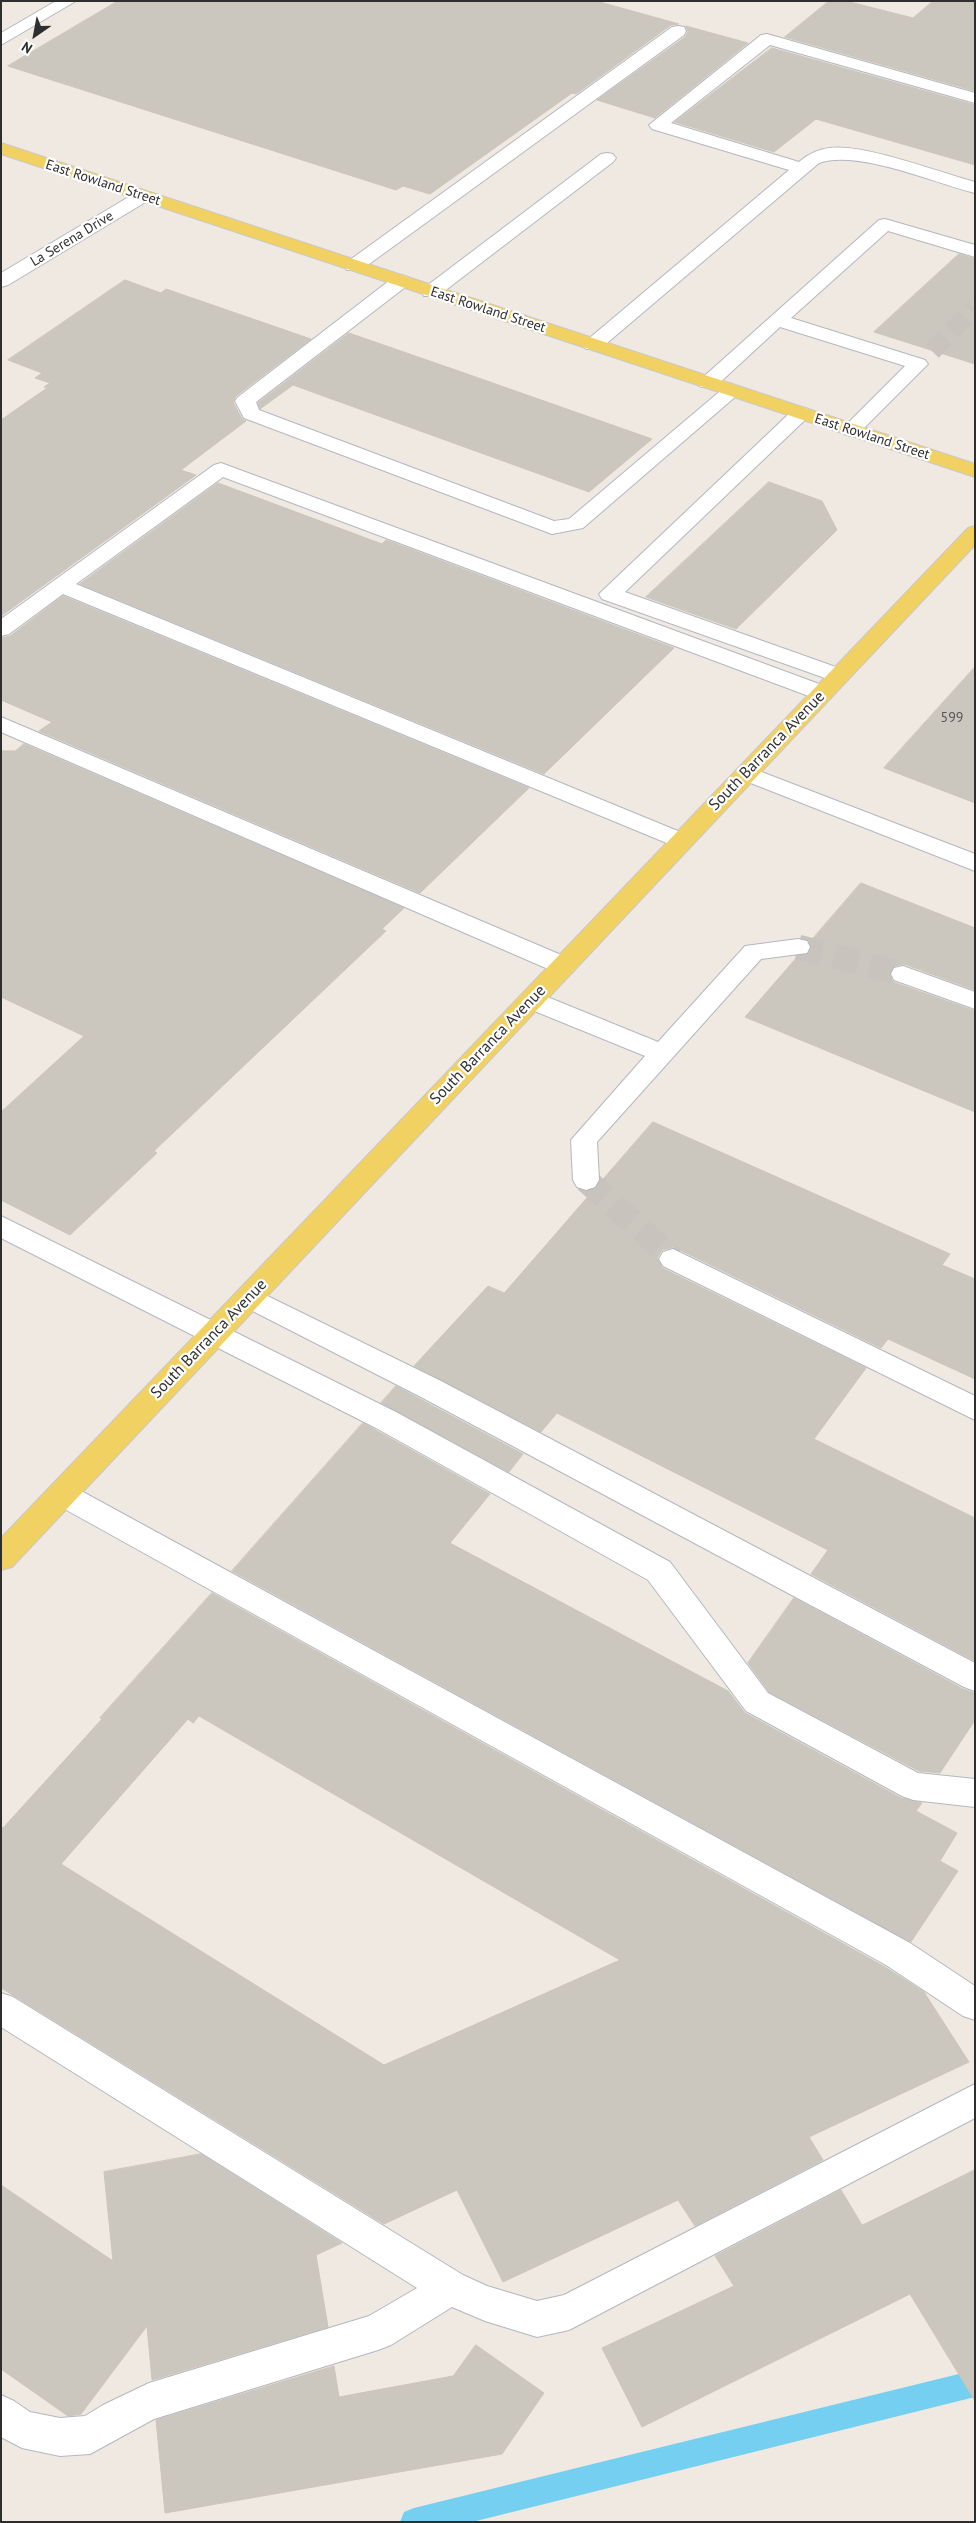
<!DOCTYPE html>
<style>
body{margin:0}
#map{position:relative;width:976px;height:2523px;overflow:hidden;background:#efe9e1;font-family:"PT Sans",sans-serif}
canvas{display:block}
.frame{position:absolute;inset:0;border:2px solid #2e2e2e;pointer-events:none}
.north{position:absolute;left:10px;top:10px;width:50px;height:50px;-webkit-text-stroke:4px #fff;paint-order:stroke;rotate:213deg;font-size:14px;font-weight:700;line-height:20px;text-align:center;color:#2e2e2e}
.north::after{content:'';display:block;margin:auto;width:18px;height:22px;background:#2e2e2e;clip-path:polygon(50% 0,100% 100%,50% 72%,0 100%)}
</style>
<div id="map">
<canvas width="976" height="2523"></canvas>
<div class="frame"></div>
<div class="north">N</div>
</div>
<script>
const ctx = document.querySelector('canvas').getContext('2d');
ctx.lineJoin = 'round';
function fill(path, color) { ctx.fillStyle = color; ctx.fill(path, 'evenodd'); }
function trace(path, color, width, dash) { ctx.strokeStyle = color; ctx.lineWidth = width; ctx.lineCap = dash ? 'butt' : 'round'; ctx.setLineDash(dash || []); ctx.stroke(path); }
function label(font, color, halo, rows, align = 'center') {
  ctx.font = font + ' "PT Sans",sans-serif'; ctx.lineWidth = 4.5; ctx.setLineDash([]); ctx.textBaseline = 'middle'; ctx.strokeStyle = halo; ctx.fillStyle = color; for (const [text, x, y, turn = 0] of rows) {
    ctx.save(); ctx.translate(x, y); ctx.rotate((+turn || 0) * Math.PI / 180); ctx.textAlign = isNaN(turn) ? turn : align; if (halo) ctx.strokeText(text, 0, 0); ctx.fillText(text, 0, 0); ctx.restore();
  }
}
const stream = new Path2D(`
 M975,2370V2397L472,2522H400L404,2512L414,2508Z`);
const building = new Path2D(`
 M118,1H596L679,24L671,25L576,94L572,93L430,194L403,186L396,190L8,66Z
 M829,1H846L913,18L933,1H975V91L785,37Z
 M686,26L748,43L655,118L597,100L685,37L688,32Z
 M772,48L975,105V165L816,119L774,152L675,122Z
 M959,254L975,259V364L874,332Z
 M125,280L161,293L166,289L311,339L236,396L233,402L242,419L246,421L181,470L196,475L1,616V420L47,388L44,387L50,383L35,378L42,373L8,360Z
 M349,333L470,375L652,439L589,492L293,385L260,409L258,403Z
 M769,482L822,501L837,530L736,629L646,597Z
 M218,483L382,544L386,540L674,648L544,774L80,584Z
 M63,596L529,788L420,893L39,731L52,722L1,700V638L10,636Z
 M975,667V803L884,768Z
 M24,744L404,908L382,929L386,931L154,1151L157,1153L70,1235L1,1200V1112L84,1036L1,997V751H15Z
 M861,883L975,928V990L904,964L894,966L889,973L893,982L975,1011V1112L745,1017L798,956L809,954L812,948L810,942Z
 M653,1122L950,1254L942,1265L975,1279V1379L888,1339L881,1348L674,1247L662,1250L657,1258L662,1268L866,1368L814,1439L975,1518V1661L811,1574L828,1550L557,1413L541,1432L414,1366L488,1286L504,1293Z
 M396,1386L420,1399L523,1454L509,1472L381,1403Z
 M363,1423L490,1494L450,1543L728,1691L745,1713L901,1798L922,1803L916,1811L957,1833L940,1861L958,1871L911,1942L232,1571Z
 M212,1593L885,1967L924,1992L969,2062L809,2137L823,2160L695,2226L678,2200L503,2282L457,2190L384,2224L11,1994L1,1988V1827L3,1828L102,1719L100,1718ZM199,1716L620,1960L384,2065L61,1864L188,1719L193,1723Z
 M794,1598L963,1689L975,1693V1720L940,1773L919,1771L769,1692L748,1663Z
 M201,2154L342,2243L316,2255L328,2327L152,2380L147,2326L81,2414L68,2416L1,2369V2185L113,2261L104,2172Z
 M975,2170V2401L910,2294L642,2427L602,2348L734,2286L715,2256L841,2190L862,2225Z
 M476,2345L544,2393L502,2454L165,2513L156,2420L334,2366L339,2397L453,2376Z`);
const minorTunnelFar1 = new Path2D(`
 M932,351L975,308`);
const minorTunnel = new Path2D(`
 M798,947L903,974
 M586,1180L673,1259`);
const minor = new Path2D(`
 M56,1H76L1,45V33Z
 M678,26L684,27L686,31L684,35L361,270H347L345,266L347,262L672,27Z
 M767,34L975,93V103L770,45L671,123L799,162C807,155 818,149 830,148C865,144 938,172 975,182V193C934,183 857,149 819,163L600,349H586L583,345L586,341L789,170L652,129L649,125L761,35Z
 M607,153L613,154L616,158L613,162L438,296H424L422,292L424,288L601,154Z
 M143,191L149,192L152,196L149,200L8,285L1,287V273L137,192Z
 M885,219L975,245V257L888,231L791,318L925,360L928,364L858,434L851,436L844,434L841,430L905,366L780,327L715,387H701L698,383L701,379L879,220Z
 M401,275L408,277L410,281L408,285L256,402L259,410L554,521L569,519L725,387H739L742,391L583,528L552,534L244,418L235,401L238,397L394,277Z
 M801,407L808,409L811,413L808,417L625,592L847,671L850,676L847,681L839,683L602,599L599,594L794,409Z
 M221,463L830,688L833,693L830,698L822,700L814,698L223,477L76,584L690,836L694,841L690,846L682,849L674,846L63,594L9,634L1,636V619L214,465Z
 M1,717L573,960L576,966L573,972L564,974L555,972L1,732Z
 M746,766L975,854V871L738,778L734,773L738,768Z
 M798,939L807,941L810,947L807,953L761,959L597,1142L599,1180L595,1187L586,1190L577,1187L573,1180L571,1140L645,1056L522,1006L518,1000L522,994L531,992L540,994L658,1042L745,946Z
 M903,966L975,992V1009L894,980L891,974L894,968Z
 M1,1216L396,1412L670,1562L768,1693L918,1773L975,1779V1807L913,1800L902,1796L746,1711L648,1580L376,1428L1,1238Z
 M673,1249L975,1396V1420L663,1266L659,1259L663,1252Z
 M249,1287L441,1381L975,1663V1691L964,1687L421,1397L239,1304L235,1297L239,1290Z
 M62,1482L72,1486L910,1943L975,1986V2020L963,2016L886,1965L52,1502L47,1494L52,1486Z
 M1,1993L13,1997L463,2275L487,2286L537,2301L564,2295L975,2084V2118L569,2330L537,2337L485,2321L452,2307L391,2345L378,2350L154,2419L90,2454L60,2456L22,2448L1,2437V2395L14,2401L30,2412L60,2418L85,2416L103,2405L149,2383L369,2316L417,2288L1,2027Z`);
const major = new Path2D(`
 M1,143L975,464V477L1,154Z
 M975,526V545L12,1567L1,1570V1538L968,528Z`);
const farStreetnames = [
 ["East Rowland Street",103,183,18],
 ["La Serena Drive",72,239,-31],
 ["East Rowland Street",488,310,18],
 ["East Rowland Street",872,437,18]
];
const numberNames = [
 ["599",952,718]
];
const streetNames = [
 ["South Barranca Avenue",767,751,-46],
 ["South Barranca Avenue",488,1045,-46],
 ["South Barranca Avenue",209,1339,-46]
];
fill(stream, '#75cff0');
fill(building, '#cbc7bf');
trace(building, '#cbc5ba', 1);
trace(minorTunnelFar1, '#c8c4bd', 19, [19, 9]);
trace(minorTunnel, '#c8c4bd', 25, [25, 12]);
trace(minor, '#b4b7c1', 2);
trace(major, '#c9c9c9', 2);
fill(minor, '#fff');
fill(major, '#f2d163');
label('14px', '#2e2e2e', '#fff', farStreetnames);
label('14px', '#555452', null, numberNames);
label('16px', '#2e2e2e', '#fff', streetNames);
</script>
